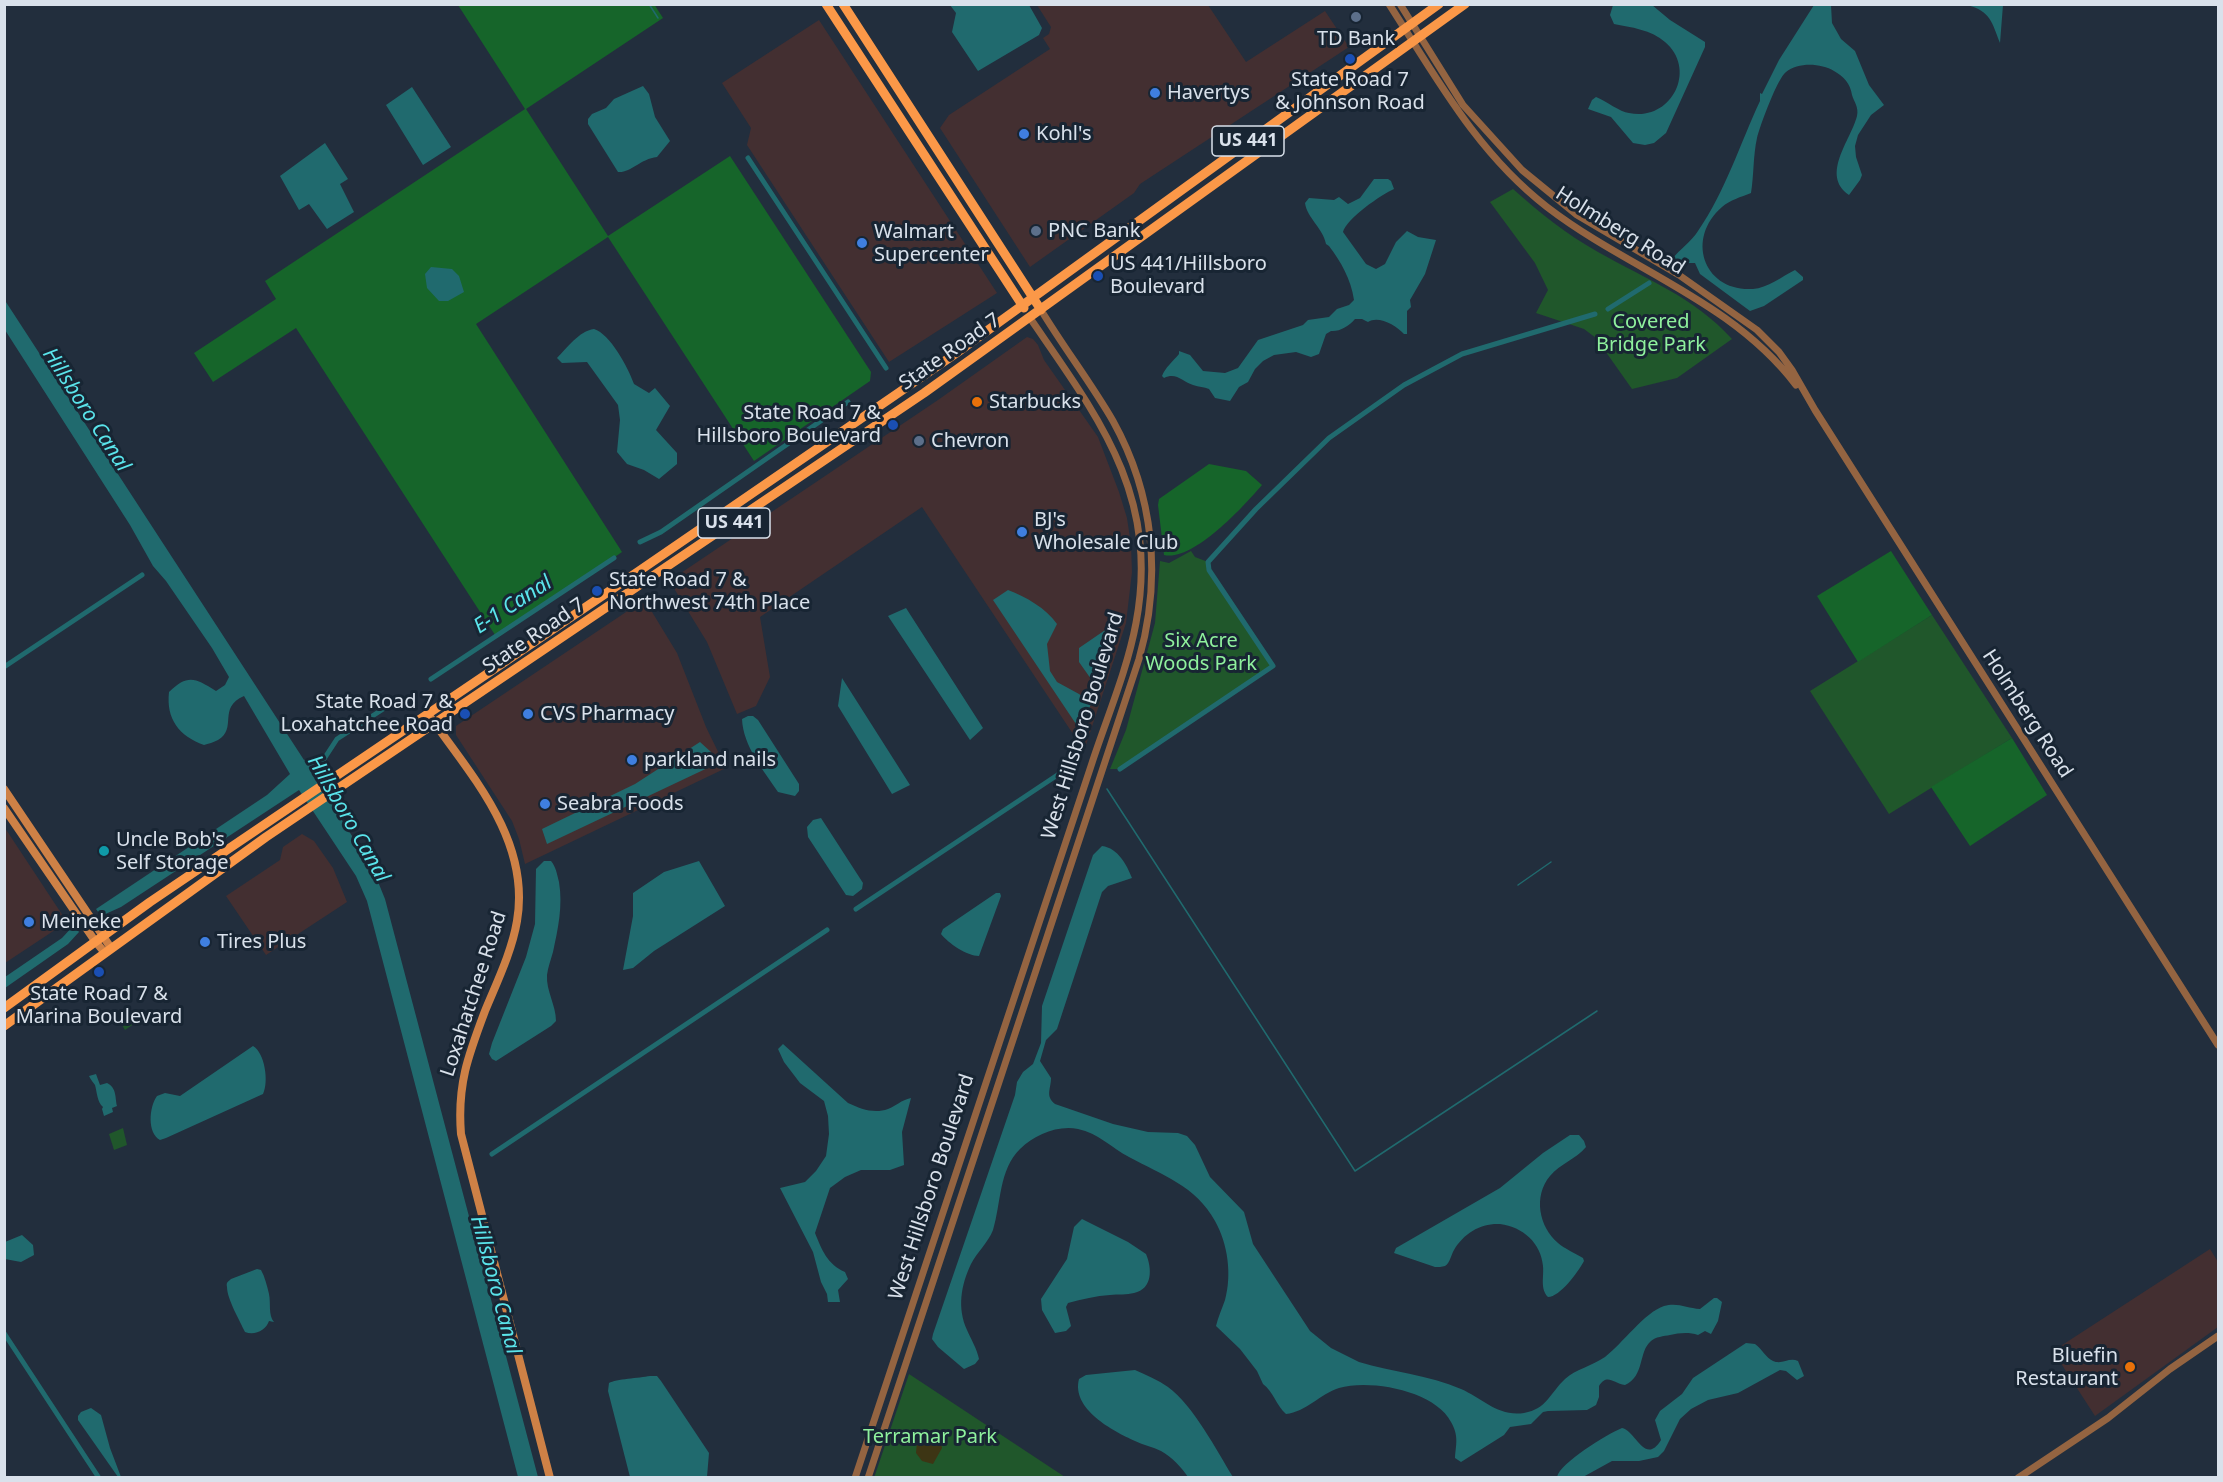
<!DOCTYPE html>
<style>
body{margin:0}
#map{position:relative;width:2223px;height:1482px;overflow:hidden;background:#222e3d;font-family:"Noto Sans",sans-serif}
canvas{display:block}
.frame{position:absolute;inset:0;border:6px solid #d9e1eb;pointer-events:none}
</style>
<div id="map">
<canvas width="2223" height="1482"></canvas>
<div class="frame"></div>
</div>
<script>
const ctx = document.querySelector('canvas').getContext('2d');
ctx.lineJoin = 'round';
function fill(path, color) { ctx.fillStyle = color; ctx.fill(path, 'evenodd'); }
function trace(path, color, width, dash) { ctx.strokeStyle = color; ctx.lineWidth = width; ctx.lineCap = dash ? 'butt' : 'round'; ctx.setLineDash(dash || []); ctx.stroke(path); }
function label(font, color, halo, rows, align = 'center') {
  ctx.font = font + ' "Noto Sans",sans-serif'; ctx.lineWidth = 6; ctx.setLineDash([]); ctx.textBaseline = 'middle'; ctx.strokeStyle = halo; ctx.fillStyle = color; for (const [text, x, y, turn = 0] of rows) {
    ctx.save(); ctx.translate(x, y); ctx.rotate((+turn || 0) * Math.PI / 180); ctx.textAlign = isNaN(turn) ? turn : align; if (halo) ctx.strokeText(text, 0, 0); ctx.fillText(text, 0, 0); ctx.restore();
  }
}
const commercial = new Path2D(`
 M1037,5H1208L1246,62L1325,11L1349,47L1140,184L1134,193L1030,267L940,128L949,115L1050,49L1043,38L1049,34L1051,27Z
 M819,20L997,293L889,362L747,145L751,128L722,83Z
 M1027,337L1033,339L1038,345L1044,360L1098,437L1119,492L1127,518L1131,545L1132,572L1126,623L1085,748L1079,743L922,507L760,617L770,677L756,706L737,714L707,642L675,590L672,579L938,400Z
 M641,602L649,607L677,653L706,727L726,768L525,864L519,839L512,821L456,735V726Z
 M5,828L67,922L5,963H4Z
 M302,834L314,841L333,868L347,902L266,955L226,896L280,860L283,847Z
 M2210,1249L2218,1262V1327L2095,1416L2053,1351Z`);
const green = new Path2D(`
 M1513,189C1540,213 1566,234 1598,252C1647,280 1693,296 1732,339L1677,378L1632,389L1596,338L1584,329L1536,313L1548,290L1535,263L1490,202Z
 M1191,551L1195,557L1208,562L1209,570L1273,666L1120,769H1110L1126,730L1155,623L1160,561L1169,563Z
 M1932,615L2012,738L1889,814L1810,691Z
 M135,1010L141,1019L125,1030L119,1020Z
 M123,1128L127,1145L114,1150L109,1134Z
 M909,1374L1065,1477L874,1478Z`);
const forest = new Path2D(`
 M654,4L663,18L526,109L608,236L730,156L871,372L870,381L754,461L608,237L476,324L622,552L497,638L296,328L213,382L194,353L276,299L265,281L525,109L458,5Z
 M1209,464L1246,471L1262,485C1244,506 1193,562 1164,555L1158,505L1159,499Z
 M1891,551L1932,615L1858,662L1817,596Z
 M2012,738L2047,795L1970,846L1931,787Z`);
const sand = new Path2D(`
 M926,1435L941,1444L942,1448L933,1464L922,1461L916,1453L917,1442Z`);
const water = new Path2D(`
 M950,5H1029L1042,28L1039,35L978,71L952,32L956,13Z
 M1613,5H1652L1670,20L1705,42V47L1666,133L1654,143L1645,145L1633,143L1611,117L1588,109L1592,100L1596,97C1606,101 1620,112 1629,113C1671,122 1698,70 1665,42C1652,30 1630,27 1614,24L1610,15Z
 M1814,5H1831L1832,23L1841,39L1855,51L1869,85L1884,105L1871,115L1858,135L1855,146L1856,157L1862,175L1860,180L1849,195C1820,175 1851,140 1857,116C1859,107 1854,102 1852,95C1850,83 1844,77 1834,71C1821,63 1798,62 1786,72C1777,79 1760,126 1757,138C1753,156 1754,175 1751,193C1741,197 1730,200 1722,207C1685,239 1704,292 1753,289C1767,288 1783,276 1795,270L1803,277V280L1764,306L1750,311L1700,274L1695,263H1678L1673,258C1680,249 1691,242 1698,231C1725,192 1740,144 1760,101V93L1762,94L1779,60Z
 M1967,5H2003L2000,43C1992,23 1991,11 1967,5Z
 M643,86L649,94L655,117L670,141L657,157C640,159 631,173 618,172L588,124V119L592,114L606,108L614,99Z
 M412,87L451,147L423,165L386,105Z
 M325,143L348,179L340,184L354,212L327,229L309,204L299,210L280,176Z
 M1374,179H1388L1391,181L1394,189C1382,194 1346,219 1343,232L1366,264L1376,269L1385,264L1396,242L1407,231L1418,237L1436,240L1425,274L1410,300L1411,307L1407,311V334H1404C1396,325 1378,315 1368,322L1362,319H1355C1349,326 1339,332 1331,331L1326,334L1319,354L1311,357L1296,352L1274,355L1263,361L1255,369L1248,382L1239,387L1230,401L1215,398L1209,389C1204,387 1199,387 1193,385C1182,382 1177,372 1164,378L1162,376C1165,368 1173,361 1179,354V351L1190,355L1203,371L1225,373L1238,368L1258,340L1303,325L1308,320L1329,317L1337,309L1349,305L1354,300C1351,279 1341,262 1329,246L1326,244C1323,228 1307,218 1305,203L1309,198L1334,200L1339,197L1348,204L1360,198Z
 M431,267L452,269L459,276L464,292L448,301H439L427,288L425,274Z
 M4,299L304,760L310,758L337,802L336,811L372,867L385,899L538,1477H518L367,901L356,876L299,790L121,907L101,916L96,909L267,795L290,774L244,696C217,708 238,728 218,740C214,742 208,744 204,745C179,736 166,719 169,692C188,674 195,678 216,691L225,685L229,677L212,648L166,581L153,566L130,525L5,330Z
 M594,329C610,334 628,367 634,384L649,393L655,388L670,406L656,430L677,453V464L659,479L644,470L627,464L617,452L620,420L618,405L587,362L562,363L557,358C567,348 579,331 594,329Z
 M1008,590C1026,597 1046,608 1057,624L1047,644L1050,671L1057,682L1079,694L1091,704L1080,730L993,600Z
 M906,608L983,728L970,740L888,616Z
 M1114,624L1099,672L1091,679L1079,662V648Z
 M842,678L910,785L892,794L838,706Z
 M748,716H753L758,720L799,784V791L795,796L778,792C764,771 743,746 742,719Z
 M700,742L711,752L716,764L547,844L542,829L635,784Z
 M821,818L863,883L862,889L853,896L846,895L808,837L807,827L813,820Z
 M1102,846C1118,848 1127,865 1132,878L1108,886L1102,892L1057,1029L1046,1040L1040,1061L1051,1078C1051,1089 1045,1096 1055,1104L1113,1124L1148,1132L1178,1133L1187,1136L1195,1145L1210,1177L1244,1212L1253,1244L1310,1331L1331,1348L1359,1362C1392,1372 1429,1375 1461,1389C1482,1398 1498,1417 1524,1413C1547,1409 1550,1393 1565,1379C1576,1369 1592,1366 1605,1357C1622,1344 1645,1312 1664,1306C1677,1302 1687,1308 1700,1309L1714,1298H1717L1722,1302L1718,1321L1711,1334L1705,1331L1698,1335C1689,1332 1679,1333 1670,1335C1664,1336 1655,1337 1651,1341C1638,1352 1645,1376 1625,1385C1613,1383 1607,1373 1599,1386V1397L1596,1405L1587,1410L1548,1411L1543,1412L1531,1424L1510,1427L1504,1435L1461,1462L1455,1458C1456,1444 1459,1436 1451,1422C1435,1391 1371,1379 1339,1388C1320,1394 1306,1412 1286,1414C1276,1405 1273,1391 1263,1384L1257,1371L1240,1349L1216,1326C1218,1317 1222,1309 1225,1300C1232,1275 1228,1244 1215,1221C1196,1186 1162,1175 1129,1157C1112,1148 1098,1133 1078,1129C1057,1125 1035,1135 1020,1149C999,1169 1001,1204 993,1230C988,1243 977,1252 971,1264C961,1285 957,1308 967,1330C971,1339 977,1349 979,1359L975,1364L964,1369L938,1347L932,1339L933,1334L1015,1095L1017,1082L1023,1072L1033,1064L1041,1043L1042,1006L1093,855Z
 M544,861H551C556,867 557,874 559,882C563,906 558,929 553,952C551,959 548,967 547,975C546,991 556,1005 556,1021L551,1026L496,1061L492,1059L489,1054L492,1043L526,957L535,924L536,869Z
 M699,861L725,906L654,951L633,968L623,970L633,916V893L664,872Z
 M996,893H1000L1001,896L979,956C967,956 948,943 941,934L943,929Z
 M74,925L79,932L68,944L5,988V977L62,938Z
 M783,1044L848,1103C861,1109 874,1114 888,1109C896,1106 901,1100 911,1098L902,1132L904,1165L890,1170H861L845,1177L830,1188L815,1233C822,1250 827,1264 845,1272L848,1279L838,1290L840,1302H828L827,1294L821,1282L813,1252L780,1188L805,1182L816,1171L826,1156L829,1134L828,1116L824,1101L800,1083L784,1062L778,1049Z
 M253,1046C265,1053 269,1082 263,1094L166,1138L160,1140C147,1133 149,1107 157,1096L165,1093L180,1096Z
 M96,1074L100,1085L107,1083C117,1088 115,1098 117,1106L112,1108L113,1112L104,1116L102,1109L103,1107C97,1102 97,1092 95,1085C93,1082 91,1080 89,1076Z
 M1570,1135H1579L1584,1141L1586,1147C1576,1159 1560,1164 1550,1176C1533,1196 1539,1227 1558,1243C1565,1249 1575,1253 1583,1258L1584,1261C1578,1272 1560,1297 1548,1297C1540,1289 1544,1277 1543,1266C1541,1243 1523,1227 1500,1224C1481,1223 1464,1233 1454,1250C1451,1255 1450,1263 1445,1266C1442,1267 1438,1267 1435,1267L1394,1253L1396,1248L1500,1188L1543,1153Z
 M1082,1219L1128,1242L1146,1254C1152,1268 1153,1289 1134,1293C1127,1295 1118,1294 1110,1295C1096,1296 1082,1299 1068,1303L1066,1307L1071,1326L1066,1331L1055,1333L1042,1310L1041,1299L1067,1259L1074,1227Z
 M22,1235L33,1245L34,1255L21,1262L5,1259V1242Z
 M257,1269L261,1270C265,1277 267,1286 269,1294C271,1303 268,1315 274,1322L269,1321C266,1330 255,1336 245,1332C240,1321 227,1299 227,1287C226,1282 228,1282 231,1279Z
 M1746,1343L1755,1344C1762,1349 1766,1358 1773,1361C1782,1365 1789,1357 1798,1361L1804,1376L1797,1380L1786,1371L1780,1370L1738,1393L1708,1400L1691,1409L1680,1419L1664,1451L1658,1457L1639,1461H1612L1583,1477H1557C1560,1463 1607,1434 1622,1428C1636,1431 1645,1466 1661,1440L1655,1420L1660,1411L1682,1394L1693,1378Z
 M1135,1370C1146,1375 1158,1380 1168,1387C1193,1405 1217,1451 1233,1477H1188C1181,1467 1172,1457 1161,1451C1153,1447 1143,1445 1135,1441C1113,1431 1071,1409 1079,1379L1086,1375Z
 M650,1376H657L661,1381L709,1453L707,1477H630L608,1391L609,1383C616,1379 639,1378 650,1376Z
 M91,1408L101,1415L110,1448L121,1477H118L78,1420V1416L81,1412Z`);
const stream = new Path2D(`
 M649,4L658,18
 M1107,789L1355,1171L1597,1011
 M1518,885L1551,862`);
const canal = new Path2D(`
 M748,158L886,368
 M1608,309L1649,283
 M640,542L661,532L848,402
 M4,667L142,575
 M431,679L614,558
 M310,769L324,759L337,739L397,700
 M1120,769L1273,666L1209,570L1208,562L1256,509L1329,438L1404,385L1462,354L1595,314
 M856,909L1065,770
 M492,1154L827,930
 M4,1333L99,1478`);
const tertiary = new Path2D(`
 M1389,4C1436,77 1477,153 1547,207C1629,270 1731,300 1796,385
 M1400,4L1463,105L1522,170L1577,215L1679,275L1757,330L1779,352L1792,370L1815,410L2218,1045
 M855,1478L1092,763C1107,717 1127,671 1136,623C1160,495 1098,417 1030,318
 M868,1478L1139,659C1162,578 1154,495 1113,421C1091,383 1064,348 1041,310
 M2018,1478L2108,1418L2170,1369L2218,1336`);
const secondary = new Path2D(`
 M428,714C471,775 531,840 517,921C512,951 497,982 485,1011C468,1056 457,1085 461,1134L550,1478
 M4,789L111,948
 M4,808L95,941L105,953`);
const primary = new Path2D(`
 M826,4L1024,308
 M843,4L1041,310
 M4,1008L150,902L639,571L955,354L1439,4
 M4,1026L266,837L924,393L1465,4`);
const markers = [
 [1356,17,6,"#5c6f8a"],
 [1350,59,6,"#1a4fb4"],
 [1155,93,6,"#3f7fe0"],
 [1024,134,6,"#3f7fe0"],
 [1036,231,6,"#5c6f8a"],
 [862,243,6,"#3f7fe0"],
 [1098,276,6,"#1a4fb4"],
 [977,402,6,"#e8710a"],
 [893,425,6,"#1a4fb4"],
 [919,441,6,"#5c6f8a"],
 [1022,532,6,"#3f7fe0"],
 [597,591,6,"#1a4fb4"],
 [465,714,6,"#1a4fb4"],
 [528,714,6,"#3f7fe0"],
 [632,760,6,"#3f7fe0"],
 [545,804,6,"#3f7fe0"],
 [104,851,6,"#0f9aa8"],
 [29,922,6,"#3f7fe0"],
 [205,942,6,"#3f7fe0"],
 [99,972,6,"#1a4fb4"],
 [2130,1367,6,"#e8710a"]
];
const shields = [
 [1248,141,72],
 [734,523,72]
];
const shieldNames = [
 ["US 441",1248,141],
 ["US 441",734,523]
];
const poiNames = [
 ["TD Bank",1356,39,"center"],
 ["State Road 7",1350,80,"center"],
 ["& Johnson Road",1350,103,"center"],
 ["Havertys",1167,93],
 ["Kohl's",1036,134],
 ["PNC Bank",1048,231],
 ["Walmart",874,232],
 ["Supercenter",874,255],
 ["US 441/Hillsboro",1110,264],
 ["Boulevard",1110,287],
 ["Starbucks",989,402],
 ["State Road 7 &",881,413,"right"],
 ["Hillsboro Boulevard",881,436,"right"],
 ["Chevron",931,441],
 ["BJ's",1034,520],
 ["Wholesale Club",1034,543],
 ["State Road 7 &",609,580],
 ["Northwest 74th Place",609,603],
 ["State Road 7 &",453,702,"right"],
 ["Loxahatchee Road",453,725,"right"],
 ["CVS Pharmacy",540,714],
 ["parkland nails",644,760],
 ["Seabra Foods",557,804],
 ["Uncle Bob's",116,840],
 ["Self Storage",116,863],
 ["Meineke",41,922],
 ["Tires Plus",217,942],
 ["State Road 7 &",99,994,"center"],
 ["Marina Boulevard",99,1017,"center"],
 ["Bluefin",2118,1356,"right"],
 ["Restaurant",2118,1379,"right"]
];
const streetNames = [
 ["Holmberg Road",1620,231,32],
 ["State Road 7",950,352,-35],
 ["State Road 7",534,636,-34],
 ["Holmberg Road",2027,714,57],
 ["West Hillsboro Boulevard",1083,726,-73],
 ["Loxahatchee Road",474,994,-72],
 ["West Hillsboro Boulevard",932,1187,-72]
];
const parkNames = [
 ["Covered",1651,322],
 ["Bridge Park",1651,345],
 ["Six Acre",1201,641],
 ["Woods Park",1201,664],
 ["Terramar Park",930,1437]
];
const waterNames = [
 ["Hillsboro Canal",86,410,57],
 ["E-1 Canal",513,605,-33],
 ["Hillsboro Canal",348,819,60],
 ["Hillsboro Canal",495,1285,75]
];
fill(commercial, '#432f31');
fill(green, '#20572b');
fill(forest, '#16652a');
fill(sand, '#3d3514');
fill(water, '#206a6e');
trace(stream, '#206a6e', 1.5);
trace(canal, '#206a6e', 5);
trace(tertiary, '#946441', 7);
trace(secondary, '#ce8146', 8);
trace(primary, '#fb9848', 9);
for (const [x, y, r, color] of markers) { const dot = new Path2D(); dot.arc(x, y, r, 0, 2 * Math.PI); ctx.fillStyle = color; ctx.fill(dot); trace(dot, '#182533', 2); }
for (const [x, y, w] of shields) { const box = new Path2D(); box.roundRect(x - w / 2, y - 15, w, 30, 4.5); ctx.fillStyle = '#182533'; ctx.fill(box); trace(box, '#d9e1eb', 1.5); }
label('bold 18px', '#d9e1eb', null, shieldNames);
label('20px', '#d9e1eb', '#182533', poiNames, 'left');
label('20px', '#d9e1eb', '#182533', streetNames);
label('20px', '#8ff19d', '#182533', parkNames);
label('italic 21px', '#5ae4eb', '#182533', waterNames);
</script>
